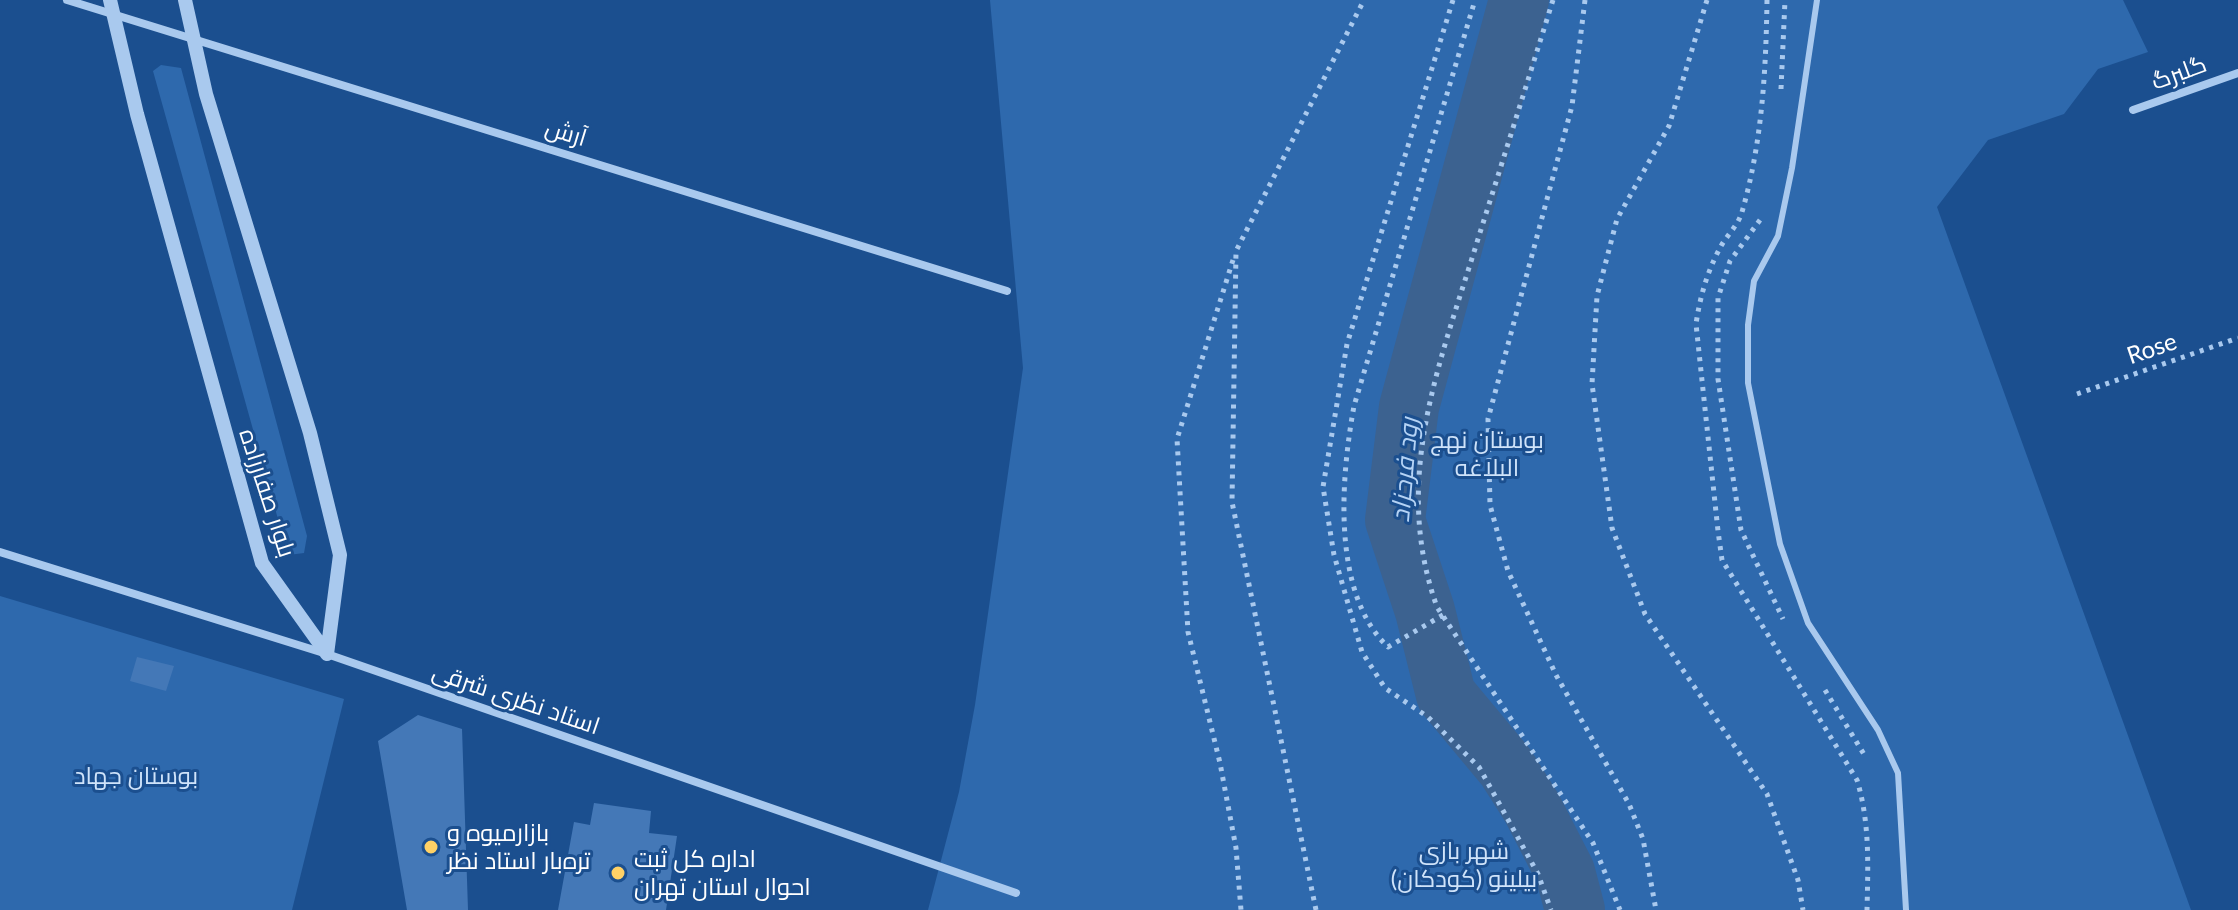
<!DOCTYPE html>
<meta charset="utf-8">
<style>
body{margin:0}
canvas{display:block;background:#1b4f8f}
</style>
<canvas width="2238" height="910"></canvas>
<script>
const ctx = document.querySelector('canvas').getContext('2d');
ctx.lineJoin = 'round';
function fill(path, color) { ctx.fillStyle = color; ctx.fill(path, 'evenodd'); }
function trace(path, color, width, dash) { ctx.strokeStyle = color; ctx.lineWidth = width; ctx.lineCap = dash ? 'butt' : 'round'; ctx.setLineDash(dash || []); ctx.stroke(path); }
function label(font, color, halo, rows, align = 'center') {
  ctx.font = font + ' Lato,Cairo,sans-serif'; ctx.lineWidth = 6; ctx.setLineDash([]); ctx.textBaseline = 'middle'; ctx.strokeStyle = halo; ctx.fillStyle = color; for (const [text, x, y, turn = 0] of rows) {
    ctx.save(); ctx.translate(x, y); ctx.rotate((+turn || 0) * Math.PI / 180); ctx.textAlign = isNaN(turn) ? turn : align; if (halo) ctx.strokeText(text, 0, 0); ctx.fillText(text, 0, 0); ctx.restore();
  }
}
const green = new Path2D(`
 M990,0H2123L2148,52L2098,69L2064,114L1988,140L1937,207L2191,910H928L959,792L975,705L1023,368Z
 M161,65L181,68L307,536L304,553L288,555L153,71Z
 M0,596L344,699L292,910H0Z`);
const river = new Path2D(`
 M1519,0L1409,407L1395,520L1425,611L1446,695L1506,767L1532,808L1565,872L1575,910`);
const building = new Path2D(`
 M137,657L174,666L166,691L130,681Z
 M418,715L462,729L468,910H407L378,741Z
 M594,803L651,811L649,833L677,836L666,910H558L574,822L590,825Z`);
const path = new Path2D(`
 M1453,0L1347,344L1323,487L1334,555L1362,652L1385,688L1428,717L1479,767L1538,874L1551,910
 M1553,0C1528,80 1503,160 1478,239C1440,363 1391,479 1437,607L1593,843L1620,910
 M1585,0L1572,106L1488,419L1490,505L1508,571L1556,675L1629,804L1643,839L1656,910
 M1707,0L1669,126L1617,219L1597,296L1592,384L1612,528L1645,614L1767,794L1798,880L1803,910
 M1767,0C1766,71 1762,143 1742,212C1738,226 1726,236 1720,248C1707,272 1700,297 1696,324L1718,531L1722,560L1857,780C1870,823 1868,865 1867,910
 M1781,89L1785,0
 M1760,220L1730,261L1718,298V379L1741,530L1783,619
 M1233,260L1177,439L1188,632L1220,763L1236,848L1241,910
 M2077,394L2238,338
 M1443,615L1388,647C1331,593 1341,477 1354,406L1475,0
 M1825,690L1865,756
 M1316,910L1232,502L1236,251L1364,0`);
const service = new Path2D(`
 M1817,0L1792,168L1778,236L1754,281L1748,325V383L1780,544L1808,623L1878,730L1898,773L1906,910`);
const minor = new Path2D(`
 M67,0L1007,291
 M2133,110L2238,73
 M0,552L327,654L1016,893`);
const tertiary = new Path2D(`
 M110,0L137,114L262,563L327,654
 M185,0L206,94L310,433L340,555L327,654`);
const markers = [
 [431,847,8,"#ffd166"],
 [618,873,8,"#ffd166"]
];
const streetNames = [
 ["گلبرگ",2179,73,-20],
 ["آرش",566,133,17],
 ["Rose",2152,349,-19],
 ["بلوار صفارزاده",267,493,72],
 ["استاد نظری شرقی",516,699,19]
];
const parkNames = [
 ["بوستان نهج",1487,440],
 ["البلاغه",1487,468],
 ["بوستان جهاد",136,776],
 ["شهر بازی",1464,851],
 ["بیلینو (کودکان)",1464,879]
];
const poiNames = [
 ["بازارمیوه و",447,833],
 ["تره‌بار استاد نظر",447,861],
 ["اداره کل ثبت",634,859],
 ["احوال استان تهران",634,887]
];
const waterNames = [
 ["رود فرحزاد",1405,470,-85]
];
fill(green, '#2e69ad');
trace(river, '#3c6290', 60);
fill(building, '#4478b7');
trace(path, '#a9c9ee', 5, [4, 6]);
trace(service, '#a9c9ee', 6);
trace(minor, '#a9c9ee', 8);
trace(tertiary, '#a9c9ee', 14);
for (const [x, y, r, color] of markers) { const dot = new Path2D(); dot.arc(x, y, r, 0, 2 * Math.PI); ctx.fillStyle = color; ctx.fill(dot); trace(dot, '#1b4f8f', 3); }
label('24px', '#fff', '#1b4f8f', streetNames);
label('24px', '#cfe3fa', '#1b4f8f', parkNames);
label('24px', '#fff', '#1b4f8f', poiNames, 'left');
label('italic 26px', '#b5d3f5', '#1b4f8f', waterNames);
</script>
